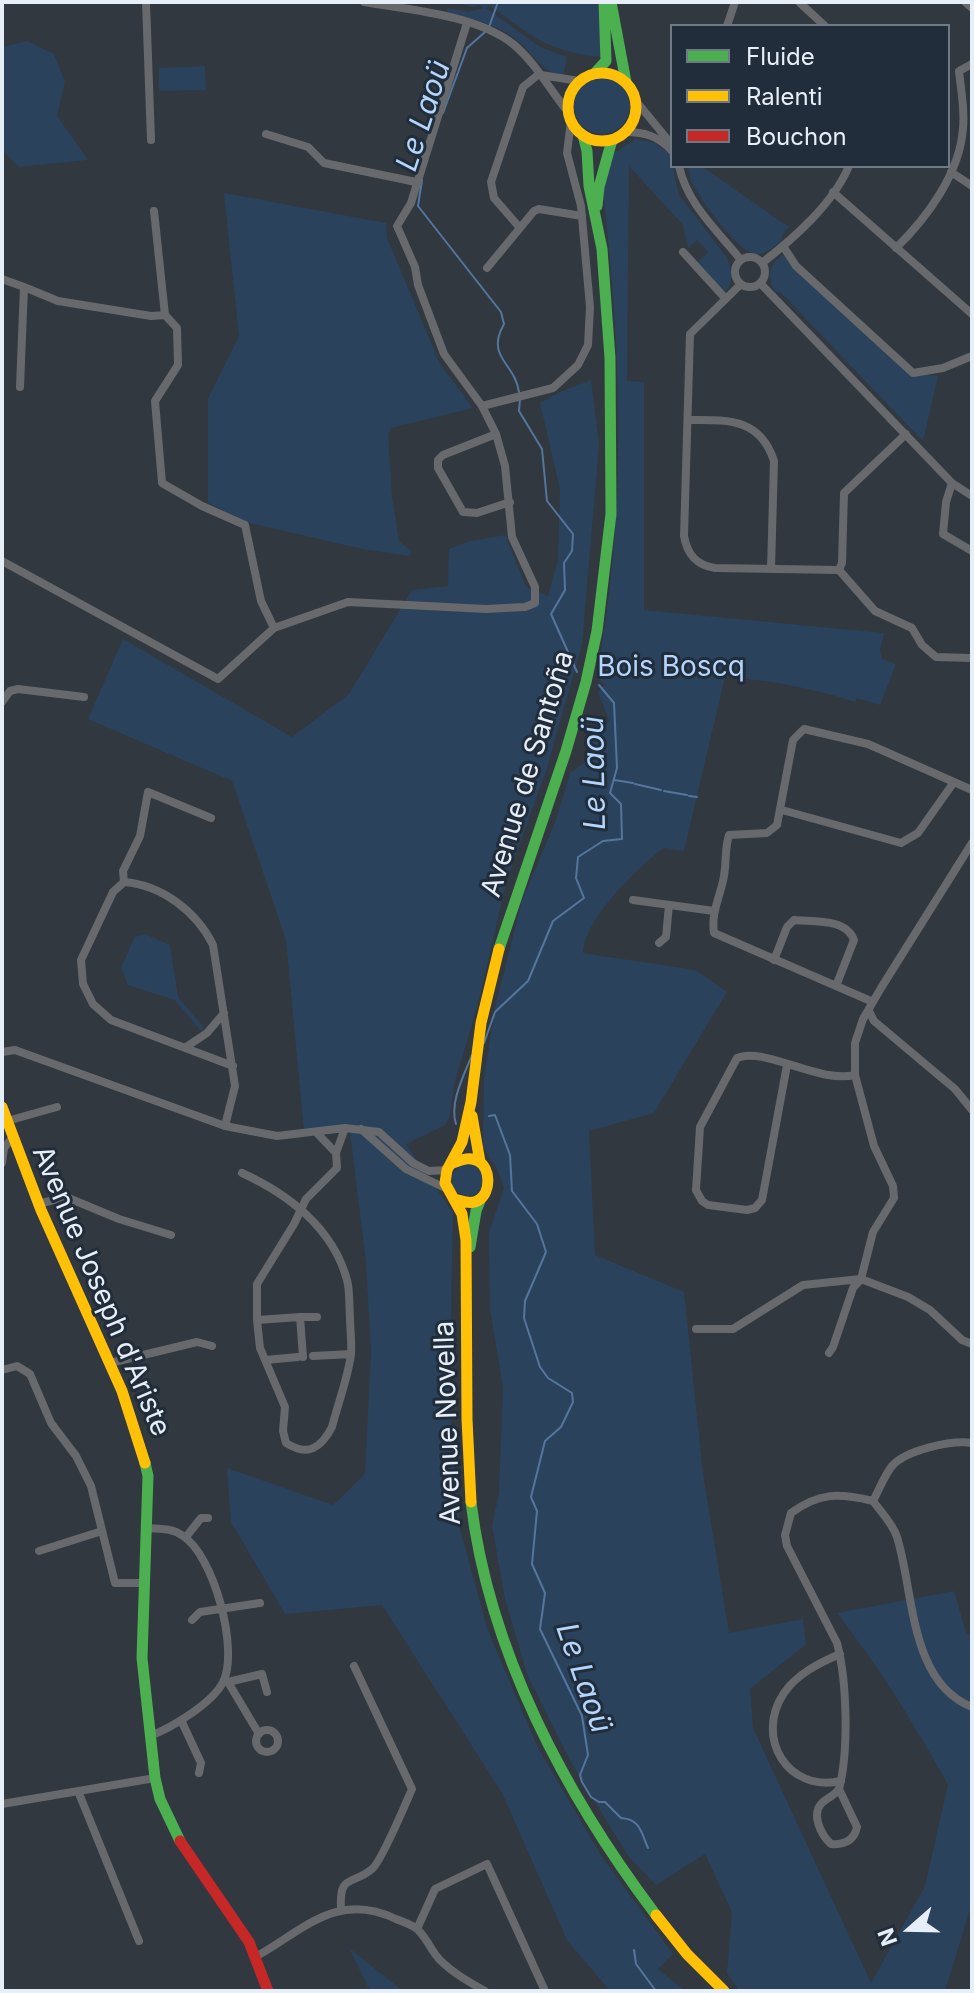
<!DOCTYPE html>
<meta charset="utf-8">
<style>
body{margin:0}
#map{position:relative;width:974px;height:1993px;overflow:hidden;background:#31383f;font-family:Inter,sans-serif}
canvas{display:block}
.frame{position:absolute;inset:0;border:4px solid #e6eef7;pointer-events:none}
.legend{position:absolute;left:670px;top:24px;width:280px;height:144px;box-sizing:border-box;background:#212d3a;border:2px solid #707a86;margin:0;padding:10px 14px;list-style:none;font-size:24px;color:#e6eef7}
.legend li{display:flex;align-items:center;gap:16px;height:40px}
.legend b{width:40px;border:2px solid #707a86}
.north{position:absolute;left:870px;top:1889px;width:80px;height:80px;-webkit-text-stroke:6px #212d3a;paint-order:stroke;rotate:250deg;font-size:22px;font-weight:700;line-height:32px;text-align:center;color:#e6eef7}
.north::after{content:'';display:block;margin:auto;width:28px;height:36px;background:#e6eef7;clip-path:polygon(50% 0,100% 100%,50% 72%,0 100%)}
</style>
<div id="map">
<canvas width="974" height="1993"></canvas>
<div class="frame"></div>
<ul class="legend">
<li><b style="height:10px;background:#4caf50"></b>Fluide</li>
<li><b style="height:10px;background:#ffc107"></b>Ralenti</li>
<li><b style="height:10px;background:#c62828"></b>Bouchon</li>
</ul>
<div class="north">N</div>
</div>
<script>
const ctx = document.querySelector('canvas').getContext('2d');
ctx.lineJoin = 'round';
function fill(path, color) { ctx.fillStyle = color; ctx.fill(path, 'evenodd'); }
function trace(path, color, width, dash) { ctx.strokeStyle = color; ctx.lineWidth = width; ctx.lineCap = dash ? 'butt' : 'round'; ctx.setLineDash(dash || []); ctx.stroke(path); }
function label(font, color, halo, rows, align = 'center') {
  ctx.font = font + ' Inter,sans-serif'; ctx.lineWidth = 6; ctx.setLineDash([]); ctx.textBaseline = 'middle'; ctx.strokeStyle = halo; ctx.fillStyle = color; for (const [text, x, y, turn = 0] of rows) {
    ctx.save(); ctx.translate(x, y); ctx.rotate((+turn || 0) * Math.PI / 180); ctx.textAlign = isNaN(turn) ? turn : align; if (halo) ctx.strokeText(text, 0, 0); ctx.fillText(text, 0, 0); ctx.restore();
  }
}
const green = new Path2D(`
 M462,2H600L604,53L600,57C547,51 532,36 490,6L486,8L540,47L567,57L563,78C540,70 531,50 513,37C493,23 468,18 446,12L447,8L469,12L484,8L481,5L472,7L461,4Z
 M27,41L54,54L65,82L57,116L88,160L19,167L2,150V47Z
 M205,66L206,90L159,91V68Z
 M574 106a28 28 0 1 1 56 0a28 28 0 1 1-56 0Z
 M636,139L655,143L670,154L679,195L725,255C732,266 734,279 727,290L720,289L697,263L708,252L697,240L688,248L683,225L629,166L627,381L644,382V610L884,633L880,650L882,659L896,664L880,705L856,698L855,702C813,688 768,680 725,677L684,851L663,848C636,870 585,918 583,953L695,970L727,992L654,1113L589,1131L595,1255L684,1292L703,1474L729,1633L803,1619L806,1644L750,1689L753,1728L871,1983L925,1886L948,1785C915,1725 879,1667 837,1613L954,1591L966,1632L972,1637V1903L945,1991H740L727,1973L732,1912L705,1854L656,1885L628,1856L571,1762L527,1674L505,1599L492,1526L499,1493L503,1388L490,1309L489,1232L504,1188L497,1169L483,1147L484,1077L496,1003L522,901L556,820L570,773L585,762L591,738L604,731L609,720L598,692L605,685L596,677C627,519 622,359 604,200V188L614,153Z
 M689,166H701L789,227L781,236L783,239C776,245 766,255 756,254C739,253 705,205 696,190C691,182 689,175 689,166Z
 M224,193L386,223L387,238L440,364L473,408L391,428L388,434L392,497L399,541L412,552L410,556L362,549L250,523L208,503V399L239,336Z
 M784,255L793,269L906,372L938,376L923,441L779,291L776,292C766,280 769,261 784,255Z
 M591,380L599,444L582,645L546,771L507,879L479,1000L455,1081L449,1118L445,1125L406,1144L453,1213L449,1400L460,1529L488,1631L538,1748L602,1857L673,1954L658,1969L685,1991H610L567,1940L502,1793L382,1605L285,1614L231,1522L227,1468L333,1505L365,1474L371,1352L366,1262L349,1124L304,1131L286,940L232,781L88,719L123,639L292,737L349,694L412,590L448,586L449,549L471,541L505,535L526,587L548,596L558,560L560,489L540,403L560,392Z
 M145,934L170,945L178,997L204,1028L201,1031L175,1000L128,985L121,967L135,937Z
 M452 1180a16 16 0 1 1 32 0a16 16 0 1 1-32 0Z
 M349,1948L403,1991H370Z`);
const stream = new Path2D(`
 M489,27L498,2
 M443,113L467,48L485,32
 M422,180L418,206L501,312L504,324C485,357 515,363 519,392
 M520,399L519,411L542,449L547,501L573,534L572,551L564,563L565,590L551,614L577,672
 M614,780L633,783
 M635,784L661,790
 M664,791L687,795
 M689,796L697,797
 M484,1043L495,1012L528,981L553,921L584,898L576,878L578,857L603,841L622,839L621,804L610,793L617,768L614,703L599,685
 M489,1116L495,1115L510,1155L512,1191L537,1224L546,1252L525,1301L524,1318L540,1367L548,1378L572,1393L573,1402L561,1427L545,1441L531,1497L537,1511L532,1564L545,1593L540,1629L582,1716L588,1755L580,1775L582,1782L591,1797L599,1802H605L621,1818C640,1819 641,1832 648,1848
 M456,1124C449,1103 464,1075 472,1055
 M634,1950L636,1964L656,1991`);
const street = new Path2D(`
 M146,2L151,140
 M364,2C410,10 476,15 513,44C535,62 550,90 568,112
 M799,2L825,26
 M965,2L972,8
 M727,26L735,2
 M541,75L579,81
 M636,101L672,145
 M625,132C645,132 658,136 672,151
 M266,134L308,147L324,163L416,182
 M679,166C687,204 717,230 741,260
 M951,172L972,186
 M833,192L972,314
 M154,211L165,315L177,328L178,365L155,401L162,483L202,506L245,525L261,601L274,628
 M520,228L494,198L491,182L523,87L539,74
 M783,246L796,266L913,373L943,368L972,356
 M896,248C927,218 960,173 963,128C965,110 961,90 959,71L972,64
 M683,252L725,298
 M735 272a15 15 0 1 1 30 0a15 15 0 1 1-30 0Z
 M762,263C794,238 833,204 849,166
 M487,268L534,211L539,209L582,216
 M2,279L24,287L20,387
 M760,283L952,483L972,496
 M741,284L690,334L684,536C687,554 696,565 715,568L839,570L875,611L912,628L922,645L936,657L972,658
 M24,287L58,301L151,316L165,315
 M482,406L553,388L578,365L588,345L590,307L581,206L567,153L571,121
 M688,420C726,420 760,417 774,461L771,569
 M496,434L443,455L438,460V468L463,512L477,513L510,502
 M952,483L946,502L943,534L972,551
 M2,561L218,679L274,628L348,602L486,609L525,607L535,603V587L512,537L505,466L496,434L482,406L444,354L418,285L415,267L397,226L411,203L467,23
 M839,570L842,563L844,493L906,434
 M2,702L10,691L18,689L84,697
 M782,810L901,843L918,833L954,782
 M124,882L123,871L140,836L148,792L211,818
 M633,900L714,911
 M659,943L666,937L669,905
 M774,960L787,927L794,920C814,922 846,918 854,940L836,986
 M873,1002L714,933C711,914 719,899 723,881C727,865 724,851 729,835L767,833L777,825L793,740L804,729L868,744L972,790
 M869,1011L874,1021L955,1089L972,1110
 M186,1047L207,1033L224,1013
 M2,1052L15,1050L225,1126L277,1136L345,1128L379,1132L413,1163L429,1171L447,1170
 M787,1065L762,1200L755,1208L747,1210L708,1205L702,1201L696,1190L700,1127L737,1058C764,1046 819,1084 855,1075
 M7,1121L57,1107
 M225,1126L235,1086L213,945C197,912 162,885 124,882L113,892L81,960L83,984L93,1004L111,1020L233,1066
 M361,1129L406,1169L447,1189
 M316,1132L336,1153
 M2,1163L4,1148L12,1138
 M242,1173C288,1194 333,1228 347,1280C350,1291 349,1305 350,1317C350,1329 352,1343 351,1354C348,1378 338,1403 332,1427C321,1448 308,1457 286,1443L283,1431L285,1407L260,1348L257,1320V1284L294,1224L306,1199L337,1168L336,1153L345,1128
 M38,1204L66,1197L119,1219L171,1235
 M300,1317H317
 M257,1320L300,1317L303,1357
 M696,1329H733L803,1285L861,1279L908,1297L930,1310L962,1340L972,1344
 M829,1353L833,1347L853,1288L861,1279L873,1232L894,1198L893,1186L874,1146L855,1075V1043L863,1019L881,988L972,843
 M313,1356L351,1354
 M265,1360L298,1357
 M110,1363L197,1342L212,1346
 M2,1370L17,1366L30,1374L51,1423L76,1456L91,1486L115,1583H145
 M873,1501C879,1490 884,1476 892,1466C906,1450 951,1440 972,1443
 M148,1528C161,1529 172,1528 183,1536C214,1556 238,1647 224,1680C215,1702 171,1728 150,1736
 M186,1537L201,1518H208
 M39,1551L102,1531
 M192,1620L200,1612L260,1603
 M840,1654C819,1663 797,1674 784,1693C754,1738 788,1793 841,1781
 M224,1680L228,1682L259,1734
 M228,1682L262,1674L267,1692
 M181,1720L201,1763L199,1773
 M256 1741a11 11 0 1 1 22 0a11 11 0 1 1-22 0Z
 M839,1789C849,1751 847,1681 837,1643L787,1546L785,1535L791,1513C820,1492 839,1493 873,1501C881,1512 893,1524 897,1537C914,1591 909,1682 972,1707
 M839,1789L857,1827C854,1841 844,1845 831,1844C821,1835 810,1813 823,1802C829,1797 834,1796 839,1789Z
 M78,1791L139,1941
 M2,1804L155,1778
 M341,1909C339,1873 352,1886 372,1869C380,1863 406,1803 412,1789L354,1666
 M417,1929L435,1889L487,1864L545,1991
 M257,1956C305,1929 337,1891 396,1919C403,1922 413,1925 418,1930C427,1938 431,1951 440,1960C453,1973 469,1982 485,1991`);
const fast = new Path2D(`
 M611,2L626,82
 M595,73L606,61L604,2
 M597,206L599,187L612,140
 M499,949L566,751L586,682L597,631L611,514L610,358L602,249L589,186L587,151L583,135
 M470,1247L476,1211L481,1198
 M145,1463L148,1476L142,1658L155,1778L160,1799L180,1841
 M471,1502C489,1652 566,1796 656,1915`);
const slow = new Path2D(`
 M568 107a34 34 0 1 1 68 0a34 34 0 1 1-68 0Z
 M2,1107L41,1210L122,1391L145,1463
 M472,1116L480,1162
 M453,1163C461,1160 470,1156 478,1161C491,1168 491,1192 479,1200C471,1205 462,1201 454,1199
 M471,1502L467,1419L466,1240L462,1214L445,1183L447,1170L462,1142L471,1102L481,1023L499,949
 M656,1915L687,1954L724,1991`);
const jam = new Path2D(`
 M180,1841L249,1942L268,1991`);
const parkNames = [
 ["Bois Boscq",671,668]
];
const streetNames = [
 ["Avenue de Santoña",528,774,-73],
 ["Avenue Joseph d'Ariste",101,1291,67],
 ["Avenue Novella",448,1423,-92]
];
const waterNames = [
 ["Le Laoü",424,116,-72],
 ["Le Laoü",595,773,-91],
 ["Le Laoü",583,1678,71]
];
fill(green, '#2b425d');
trace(stream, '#54769e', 2);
trace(street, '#67696c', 8);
trace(fast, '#4caf50', 11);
trace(slow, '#ffc107', 11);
trace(jam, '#c62828', 11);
label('28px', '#b4d6fd', '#212d3a', parkNames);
label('28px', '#e6eef7', '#212d3a', streetNames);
label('italic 30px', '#b4d5fc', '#212d3a', waterNames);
</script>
